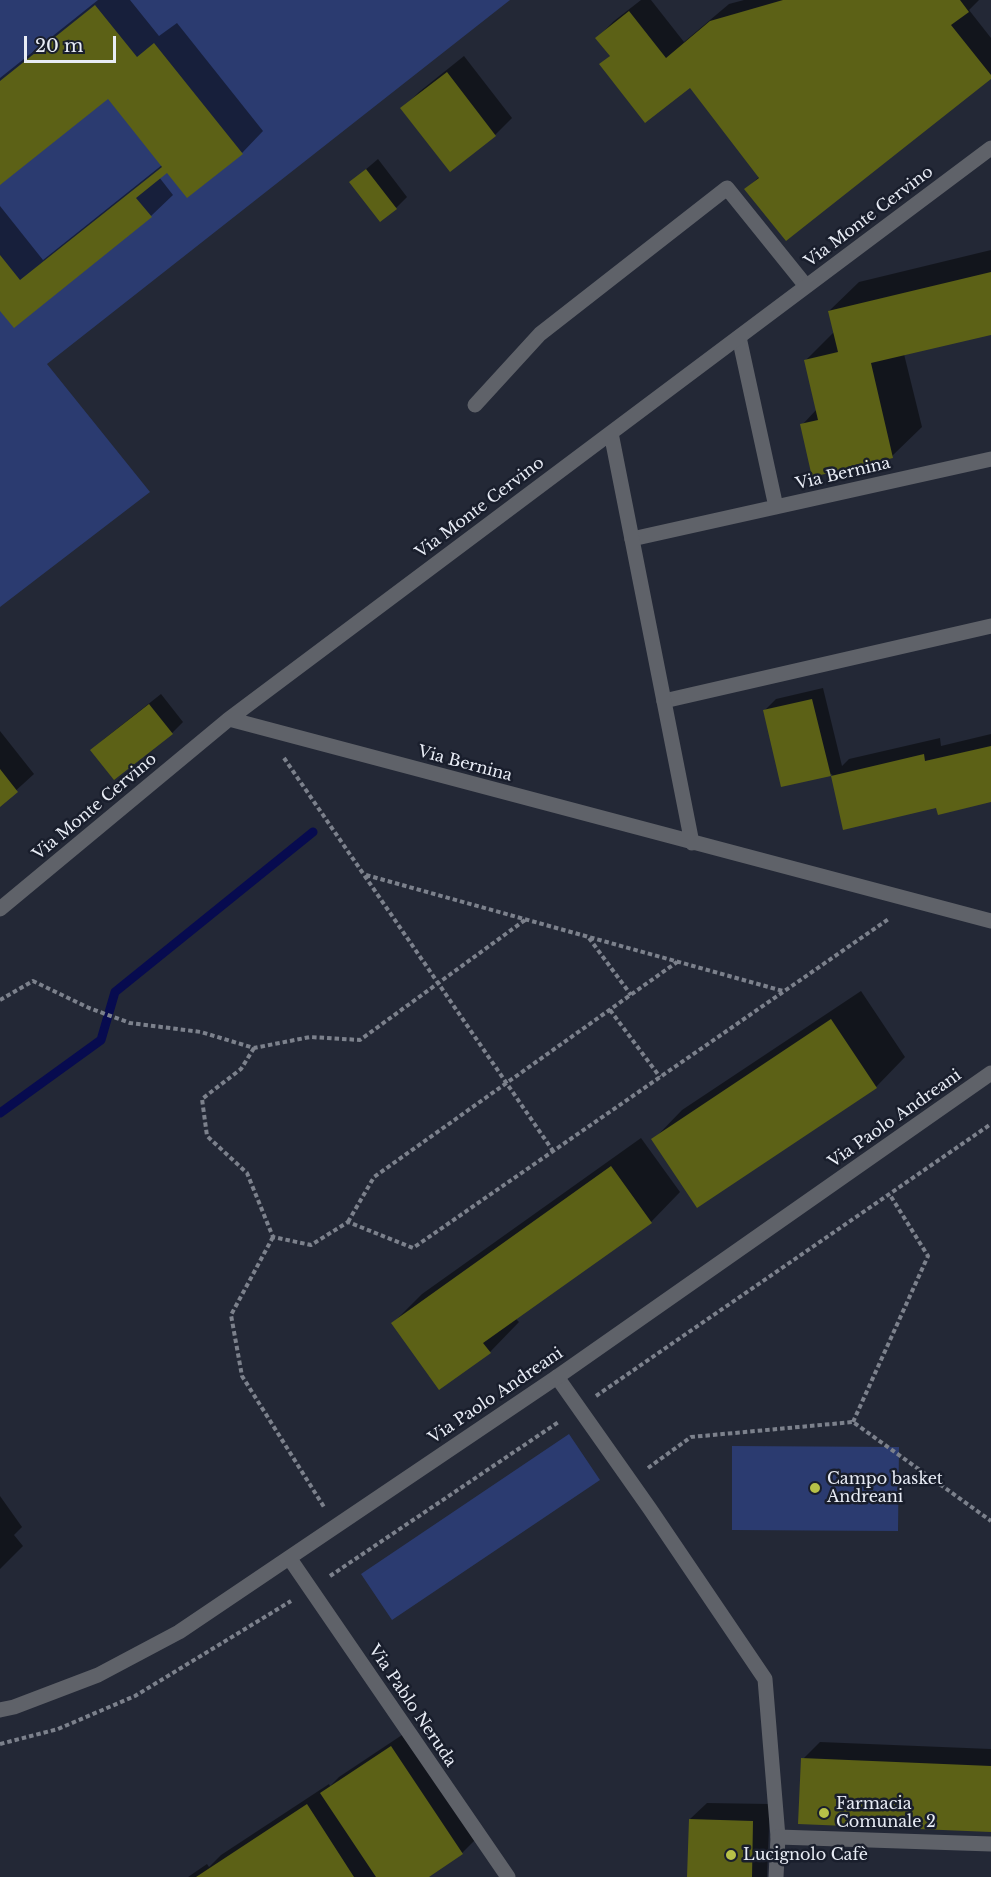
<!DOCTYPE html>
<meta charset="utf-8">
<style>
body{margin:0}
#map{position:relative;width:991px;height:1877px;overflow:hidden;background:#232836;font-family:"Libre Baskerville",serif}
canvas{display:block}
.scale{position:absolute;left:24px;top:36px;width:92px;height:27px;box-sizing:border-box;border:3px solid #e8ecf5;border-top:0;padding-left:8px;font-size:18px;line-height:21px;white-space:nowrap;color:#e8ecf5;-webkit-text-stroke:4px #191e2c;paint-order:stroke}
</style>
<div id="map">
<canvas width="991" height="1877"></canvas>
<div class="scale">20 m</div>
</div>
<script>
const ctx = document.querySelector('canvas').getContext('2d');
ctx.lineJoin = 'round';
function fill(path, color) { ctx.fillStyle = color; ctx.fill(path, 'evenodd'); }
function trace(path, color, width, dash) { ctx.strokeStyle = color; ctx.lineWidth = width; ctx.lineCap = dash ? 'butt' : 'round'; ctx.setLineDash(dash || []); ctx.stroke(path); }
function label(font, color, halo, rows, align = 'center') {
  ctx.font = font + ' "Libre Baskerville",serif'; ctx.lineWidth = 5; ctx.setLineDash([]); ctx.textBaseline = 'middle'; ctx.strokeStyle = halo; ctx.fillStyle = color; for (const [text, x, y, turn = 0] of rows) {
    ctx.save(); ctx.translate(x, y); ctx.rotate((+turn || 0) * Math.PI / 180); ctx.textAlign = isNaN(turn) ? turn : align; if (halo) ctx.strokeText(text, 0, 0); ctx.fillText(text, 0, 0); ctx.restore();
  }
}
const green = new Path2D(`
 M0,0H510L47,364L150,492L0,607Z
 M569,1434L600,1480L392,1620L361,1574Z
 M732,1446L899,1447L898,1531L732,1530Z`);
const shadow = new Path2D(`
 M98,0H130L159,36L177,23L263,131L242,153L167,171L159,177L173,195L151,216L14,326L0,308V206L43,260L162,165L109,97L0,184V78Z
 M641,0H651L684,42L729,4L744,0H979L969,10L991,38V77L746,189L760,176L690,85L601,65L611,55L597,38L614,21Z
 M464,56L512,118L495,135L450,170L402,109L419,92Z
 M378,159L407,197L396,208L351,182Z
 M991,250V333L904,354L922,427L892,456L802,425L817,409L805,361L834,332L829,311L859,282Z
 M823,688L842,766L849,759L940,738L941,746L991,734V801L937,807L844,828L832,774L782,785L765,710L776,699Z
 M161,694L183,722L172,733L92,750L104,739Z
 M0,731L34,774L0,805Z
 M861,991L905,1057L876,1087L653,1140L682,1110Z
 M641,1138L680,1192L651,1222L515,1318L519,1322L490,1352L393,1323L422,1294Z
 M0,1496L22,1527L14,1535L23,1546L0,1569Z
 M408,1731L479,1836L462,1853L426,1877H188L207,1864L209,1867L221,1855L329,1784L330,1786L339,1777Z
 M820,1742L991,1749V1831L803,1759Z
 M707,1803L770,1804L767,1877H689L690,1819Z`);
const stream = new Path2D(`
 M0,1113L101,1040L115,992L313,832`);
const building = new Path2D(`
 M783,0H960L969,12L951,25L991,75V79L786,241L744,189L759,178L690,88L645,123L599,64L610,56L595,38L629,11L666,58L710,21Z
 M95,5L137,57L154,43L243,154L187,198L167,173L136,198L152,217L14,328L0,311V255L20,280L162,167L108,99L0,185V81Z
 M447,72L496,136L450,172L400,108Z
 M366,169L397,209L380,222L349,182Z
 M991,272V335L871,363L893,458L812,477L800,424L818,420L804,360L838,352L828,311Z
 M812,699L831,776L924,754L925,761L991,746V802L938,815L936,808L843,830L831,776L781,787L763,710Z
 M149,704L173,734L114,780L90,750Z
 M0,769L18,792L0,807Z
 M831,1019L877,1088L697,1208L651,1139Z
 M611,1166L652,1223L483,1343L491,1353L439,1390L391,1323Z
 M391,1746L463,1854L429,1877H376L320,1793Z
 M801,1758L991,1766V1832L798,1824Z
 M307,1804L354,1877H196Z
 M689,1819L753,1821L752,1877H687Z`);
const path = new Path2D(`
 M284,758L553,1151
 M366,875L783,991
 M589,938L631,995
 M0,1000L33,981L89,1008L130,1023L201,1032L254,1048L310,1037L360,1040L525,920
 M610,1010L660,1077
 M254,1048L241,1069L202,1099L207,1136L247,1173L273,1237L311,1245L348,1222L413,1248L890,918
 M348,1222L374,1177L677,962
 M273,1237L231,1315L242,1376L324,1507
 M596,1396L991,1124
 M853,1422L928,1256L890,1195
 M648,1468L691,1437L853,1422L991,1521
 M330,1576L560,1421
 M0,1744L58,1729L135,1696L291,1601`);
const lane = new Path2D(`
 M739,337L776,507
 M475,405L540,334L727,188L806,286
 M632,539L991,459
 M664,701L991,626
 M557,1377L650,1509L765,1679L778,1837`);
const street = new Path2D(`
 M611,433L692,843
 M229,719L991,921
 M0,909L229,719L991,148
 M290,1559L508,1877
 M0,1710L14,1707L98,1675L179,1632L557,1377L991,1073
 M776,1877L778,1837L991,1844`);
const markers = [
 [815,1488,6,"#b7c148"],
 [824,1813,6,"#b7c148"],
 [731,1855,6,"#b7c148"]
];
const streetNames = [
 ["Via Monte Cervino",869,217,-37],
 ["Via Bernina",843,474,-13],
 ["Via Monte Cervino",480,508,-37],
 ["Via Bernina",465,764,15],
 ["Via Monte Cervino",95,807,-40],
 ["Via Paolo Andreani",895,1119,-35],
 ["Via Paolo Andreani",496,1396,-34],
 ["Via Pablo Neruda",412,1706,56]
];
const poiNames = [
 ["Campo basket",827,1479],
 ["Andreani",827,1497],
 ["Farmacia",836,1804],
 ["Comunale 2",836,1822],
 ["Lucignolo Cafè",743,1855]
];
fill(green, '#2b3b70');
fill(shadow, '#0007');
trace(stream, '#070b4f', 9);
fill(building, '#5c6116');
trace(path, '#7c818c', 4, [4.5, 3]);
trace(lane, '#5f6269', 15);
trace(street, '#5f6269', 15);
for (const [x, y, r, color] of markers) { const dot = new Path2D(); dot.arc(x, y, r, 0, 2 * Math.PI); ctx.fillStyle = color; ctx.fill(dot); trace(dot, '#191e2c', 2); }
label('16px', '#e8ecf5', '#191e2c', streetNames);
label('16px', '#e8ecf5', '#191e2c', poiNames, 'left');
</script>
